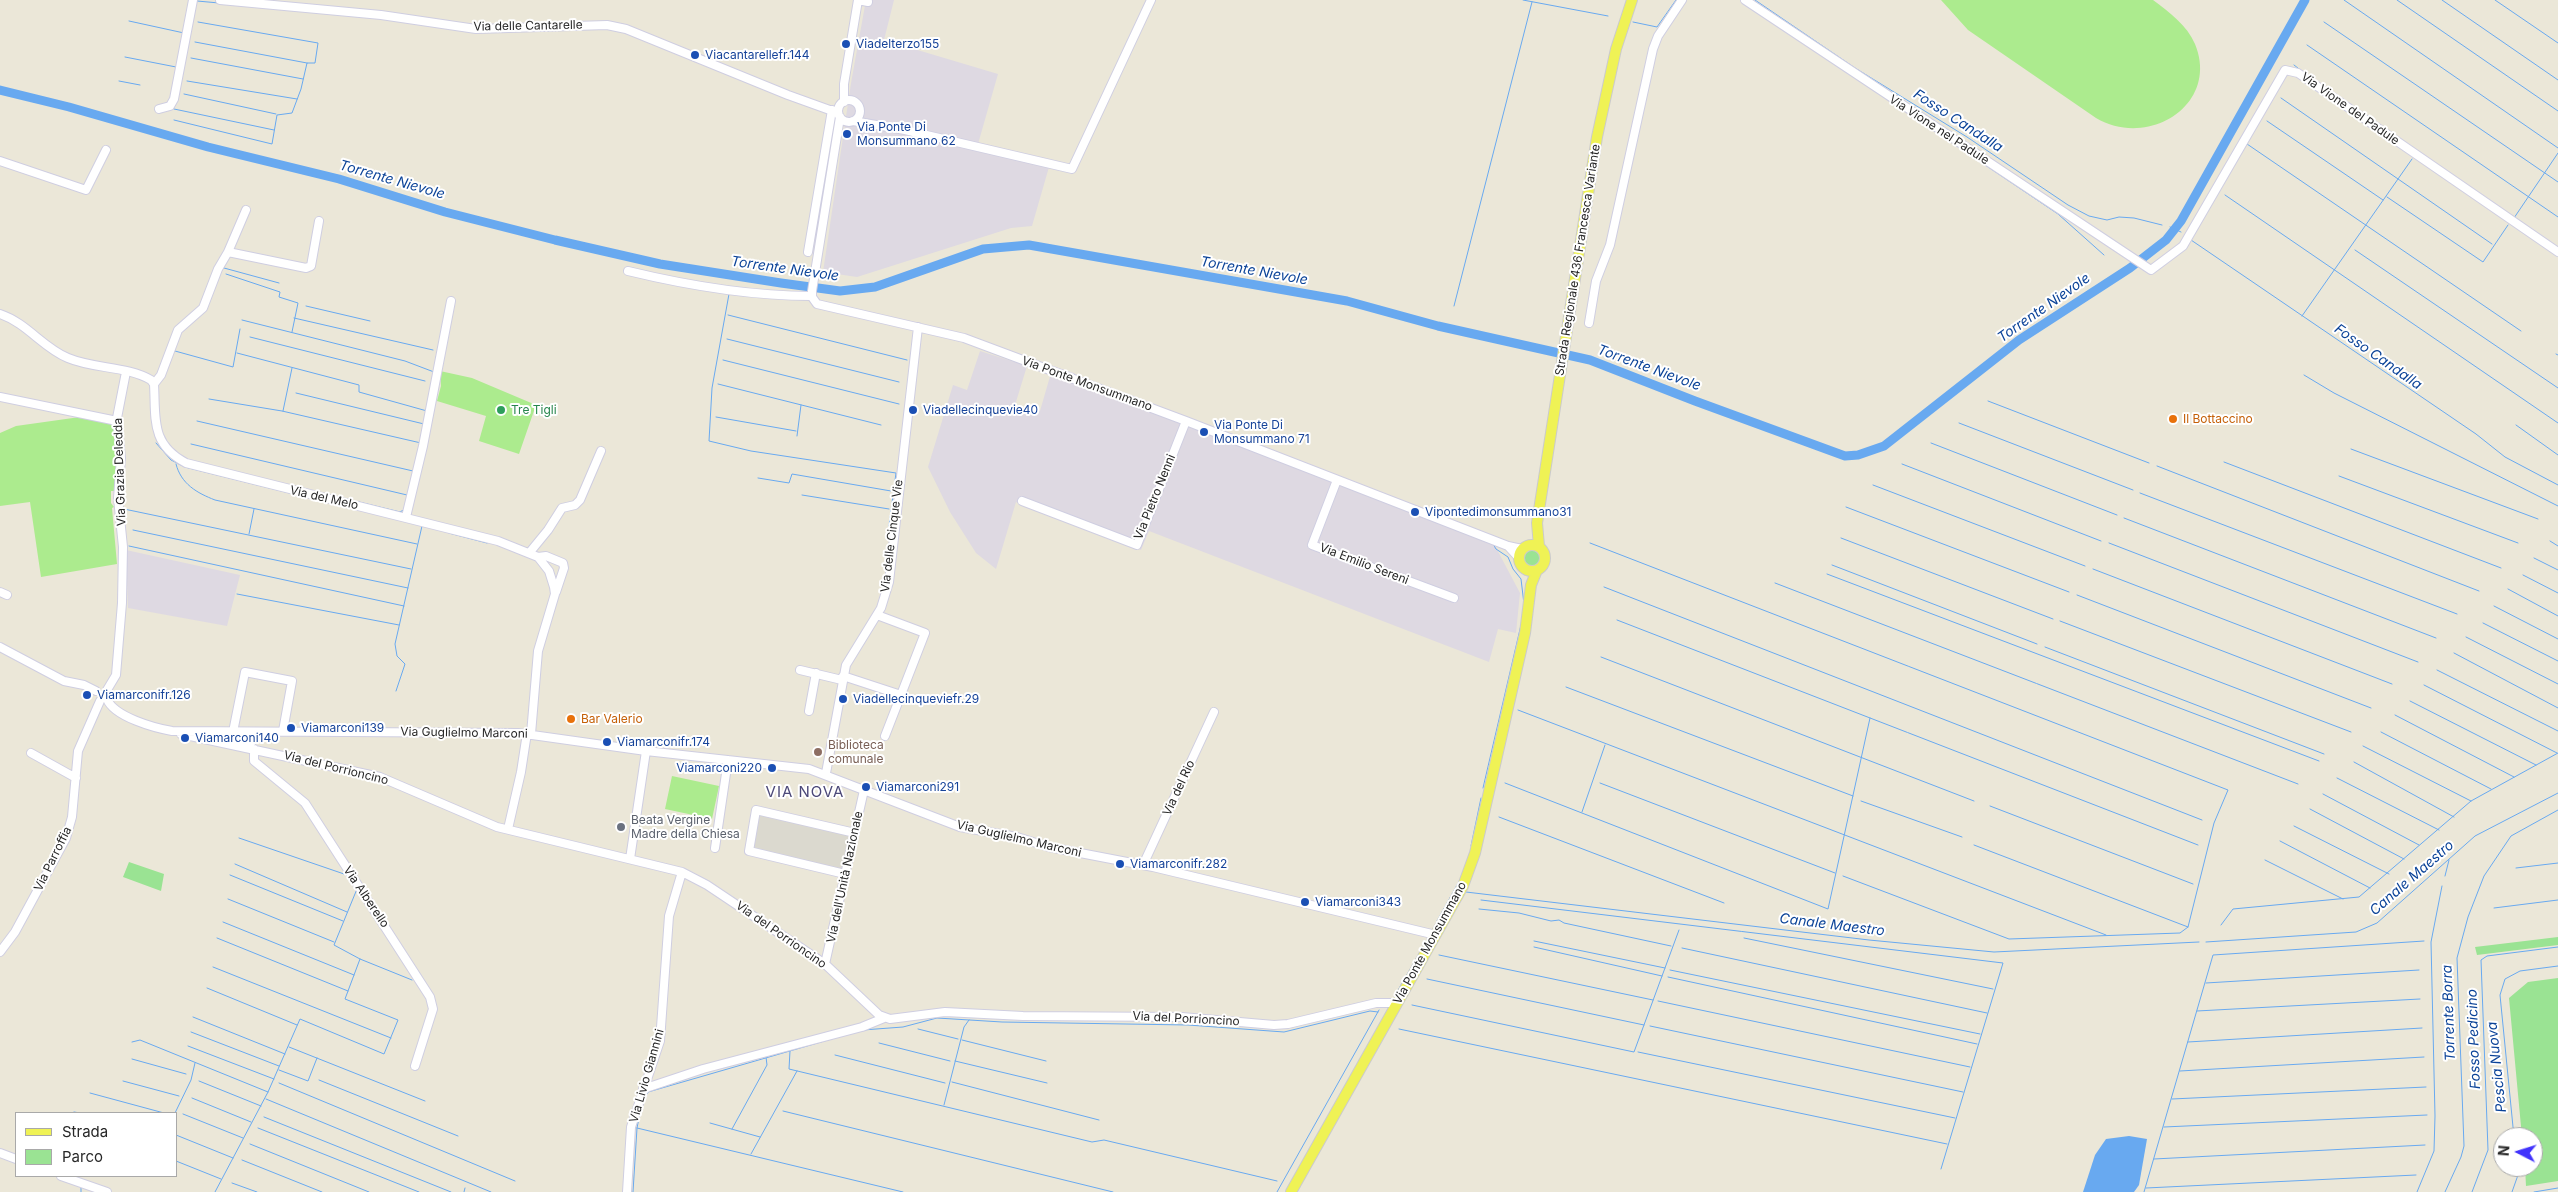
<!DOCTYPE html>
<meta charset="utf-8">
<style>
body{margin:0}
#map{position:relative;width:2558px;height:1192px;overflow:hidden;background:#ebe7d8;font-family:Inter,sans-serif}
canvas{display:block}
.legend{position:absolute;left:15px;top:1112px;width:162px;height:65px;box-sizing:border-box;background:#fff;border:1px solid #a9a9a9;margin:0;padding:6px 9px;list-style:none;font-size:15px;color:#272727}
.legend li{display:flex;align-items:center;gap:10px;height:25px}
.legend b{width:25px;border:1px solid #a9a9a9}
.north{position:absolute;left:2493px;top:1127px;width:50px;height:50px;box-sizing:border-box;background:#fff;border:1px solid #a9a9a9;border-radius:50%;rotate:275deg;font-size:14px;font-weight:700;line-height:20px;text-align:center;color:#272727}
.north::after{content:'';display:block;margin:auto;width:18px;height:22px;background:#4133fc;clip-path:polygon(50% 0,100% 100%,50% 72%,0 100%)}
</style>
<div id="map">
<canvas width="2558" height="1192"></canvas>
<ul class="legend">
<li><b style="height:6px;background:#eff255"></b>Strada</li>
<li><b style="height:14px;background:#9ae393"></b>Parco</li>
</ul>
<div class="north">N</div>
</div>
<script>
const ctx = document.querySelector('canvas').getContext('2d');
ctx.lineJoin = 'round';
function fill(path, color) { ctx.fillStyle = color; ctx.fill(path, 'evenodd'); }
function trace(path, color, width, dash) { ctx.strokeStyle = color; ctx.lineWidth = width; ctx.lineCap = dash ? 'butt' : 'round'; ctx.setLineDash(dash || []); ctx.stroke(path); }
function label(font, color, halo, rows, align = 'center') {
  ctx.font = font + ' Inter,sans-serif'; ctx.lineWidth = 4; ctx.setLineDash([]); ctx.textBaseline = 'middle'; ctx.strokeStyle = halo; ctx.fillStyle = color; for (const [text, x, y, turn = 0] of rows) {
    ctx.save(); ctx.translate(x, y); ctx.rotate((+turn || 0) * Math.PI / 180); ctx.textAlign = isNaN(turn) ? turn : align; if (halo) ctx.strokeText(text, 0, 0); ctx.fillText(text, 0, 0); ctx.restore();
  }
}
const industrial = new Path2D(`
 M866,0H894L884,40L998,74L976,151L1049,167L1032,226L1011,228L857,277L823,272L851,83Z
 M980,351L1027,366L1015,405L1040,411L1053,366L1074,373L1088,386L1355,491L1493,542L1520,593L1516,633L1498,629L1489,662L1149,531L1141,550L1016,502L996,569L976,553L950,512L928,467L953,385L967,390Z
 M126,550L240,575L227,626L128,608Z`);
const green = new Path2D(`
 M1522 558a10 10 0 1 1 20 0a10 10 0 1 1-20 0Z
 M129,862L164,874L161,891L123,877Z
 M2558,937V945L2477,955L2475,947Z
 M2558,978V1181L2526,1186L2525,1167H2533V1137H2522L2509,998L2528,982Z`);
const pitch = new Path2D(`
 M1941,0H2153C2169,12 2187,25 2195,44C2220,105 2148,149 2096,118L1968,30Z
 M440,371L472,378L536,405L519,454L479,441L486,416L437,401L441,386Z
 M80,417L114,425L119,454L115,491H111V503L114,507L112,508L117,564L41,577L30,502L0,506V433L16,426Z
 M672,776L719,786L712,819L665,809Z`);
const plaza = new Path2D(`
 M756,810L855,833L845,874L749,851Z`);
const water = new Path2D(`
 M2129,1136L2147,1139L2139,1185L2134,1192H2083L2095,1155L2106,1139Z`);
const stream = new Path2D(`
 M1523,0L1608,16
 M1755,0L1855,68L1967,137L2068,205L2089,216L2107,220L2119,217L2134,218L2162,225
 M2344,0L2558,148
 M2397,0L2558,111
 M2442,0L2558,80
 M2495,0L2558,43
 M197,1L219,3
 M129,21L184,33
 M1633,22L1657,27L1676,0
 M2324,22L2558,182
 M195,42L307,63
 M2307,45L2558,217
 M125,57L176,67
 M191,58L303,79
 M2294,65L2303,72
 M1856,78L2058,214L2104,255
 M119,81L140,85
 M187,81L297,99
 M184,94L276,114
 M2281,98L2492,244
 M174,109L274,130
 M174,120L272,144L277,115L292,113L301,89L307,63H315L318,43L198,22
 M2267,121L2383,200
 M2247,144L2521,331
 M2225,195L2558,423
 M2387,197L2483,262L2508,225
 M2514,218L2558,153
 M2170,227L2181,232
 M2191,240L2476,434L2505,457L2558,485
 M2355,250L2558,388
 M224,268L279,283
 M226,274L280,292L279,297L298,303L292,332
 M729,294L712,388L709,441L751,451L896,473L889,526
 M306,306L370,321
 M1454,306L1532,2
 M728,315L907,360
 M2302,316L2412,159
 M294,318L433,350
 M242,320L405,361L434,372
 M250,337L425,381
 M727,339L899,382
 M175,351L233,367L240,329
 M237,353L359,385V392L427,411
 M2556,354L2558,355
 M436,358L444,318
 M723,360L899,404
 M2304,375L2334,393L2558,506
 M718,384L881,425
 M296,393L424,424
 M209,399L282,411L421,443
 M1988,401L2149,463
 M283,411L292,368
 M716,417L796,431
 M197,421L413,471
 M1959,423L2133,490
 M2516,425L2558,455
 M797,436L801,405
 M156,443L171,460L185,467L314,499
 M1931,443L2117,515
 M191,444L407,495
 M2351,449L2538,519
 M2224,462L2501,568
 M176,464C181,484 197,493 215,500L417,544
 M1902,464L2101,541
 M2157,466L2479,591
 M2339,476L2518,543
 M758,478L789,483L792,474L891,491
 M1873,485L2085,566
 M2140,493L2457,614
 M802,495L889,509
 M334,496L400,512L405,509
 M1846,507L2069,592
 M124,509L411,569
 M2124,518L2436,638
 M133,530L408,588
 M449,533L487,543
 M249,534L254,509
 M1841,538L2053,619
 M2550,541L2558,546
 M1590,543L2228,790L2214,823L2188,927L2180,933L2009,939L1843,876
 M2109,543L2418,662
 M1493,544L1496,549L1508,557L1513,569L1521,579L1524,604
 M129,546L404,606
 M2534,558L2558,570
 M1832,565L2037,644
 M2093,569L2392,684
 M1827,574L2319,761
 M2523,575L2558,593
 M1775,583L2298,784
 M1604,587L2202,820
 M2508,589L2558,616
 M237,594L399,625
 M2077,595L2371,708
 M2494,606L2558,639
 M1617,620L2198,845
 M2060,621L2351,732
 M2483,623L2558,661
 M2466,637L2558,684
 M2045,647L2324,754
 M2454,653L2558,708
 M1601,657L1974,801
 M2437,670L2558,731
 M2424,685L2557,753
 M1566,687L1853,796
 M396,691L405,664L397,656L395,644L422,526
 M2410,701L2536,765
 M1518,710L2106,935
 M2395,715L2514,777
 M2381,732L2491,789
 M2363,746L2471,801
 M2354,762L2454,817
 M2337,778L2439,830
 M1505,783L1828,909L1870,718
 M1600,783L1835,873
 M1483,788L1521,625
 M2323,794L2419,845
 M1861,801L1962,837
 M1990,806L2193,884
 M2310,809L2404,859
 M1582,812L1605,745
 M1499,817L1724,903
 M2294,826L2389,874
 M239,838L347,875
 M2280,841L2370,888
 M1974,845L2188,927
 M1471,846L1481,798
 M2265,860L2343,899
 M235,864L347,912
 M2516,868L2558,863
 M230,875L343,921
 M2445,876L2449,860
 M357,889L334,945L360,959L412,980
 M1466,892L1869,940L1994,952L2199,942
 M228,899L334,942
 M1481,900L2003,963L1941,1169
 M2494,908L2558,900
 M1479,909L1519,913L1551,921L1559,920L1564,923L1671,946
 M1437,921L1461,878
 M223,922L354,975
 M2221,925L2233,909L2359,897L2471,801L2558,753
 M217,938L348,991
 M1744,938L1993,989
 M1534,941L1665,968
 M2206,942L2356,932L2377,923L2475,836L2558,793
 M1534,947L1662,976
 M1682,948L1987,1013
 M1439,955L1653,1000
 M213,967L391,1038
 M1670,970L1980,1034
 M1668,977L1977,1044
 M1427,979L1644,1025
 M2206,983L2419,970
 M207,988L297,1025
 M1397,992L1424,945
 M1658,1001L1970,1067
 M1412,1005L1634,1052L1679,930
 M2197,1011L2420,999
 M193,1017L285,1054
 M1650,1026L1963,1092
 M918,1029L958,1039
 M1399,1029L1947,1144
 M863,1030L903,1027L937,1018L1002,1022L1188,1025L1284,1032L1370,1011L1378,1012
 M191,1032L279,1066
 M962,1040L1046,1061
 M132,1042L140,1040L268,1092
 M2188,1042L2422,1028
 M879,1043L950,1061
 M188,1046L274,1079
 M289,1047L425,1101
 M790,1051L789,1069L1092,1142L1104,1140L1277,1181
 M1638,1052L1955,1118
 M835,1055L945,1083
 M132,1059L186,1074
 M955,1061L1047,1083
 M279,1070L308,1081L317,1058
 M2180,1071L2424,1057
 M319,1080L458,1136
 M123,1081L179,1096
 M199,1081L261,1106
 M952,1082L1099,1120
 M279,1083L515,1181
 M90,1093L164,1113
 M192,1098L251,1122
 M266,1099L491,1192
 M644,1099L648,1092L845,1035
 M2172,1099L2426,1087
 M944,1105L964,1027L969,1020
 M783,1111L1113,1192
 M74,1112L80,1113
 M175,1113L191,1080L195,1063
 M183,1114L243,1138
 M264,1117L451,1192
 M710,1123L760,1137
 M2164,1127L2427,1115
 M258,1128L419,1192
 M637,1128L903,1192
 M732,1129L767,1065L766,1057
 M176,1135L233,1158
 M2514,1137L2500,995L2505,979L2520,971L2558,966
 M250,1144L369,1192
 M751,1154L797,1071
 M2154,1159L2425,1145
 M242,1160L322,1192
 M176,1161L221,1179
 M232,1183L257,1192
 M2146,1188L2416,1175
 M81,1192V1188
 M215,1192L268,1092L300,1019L384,1054L398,1020L345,999L360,959
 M464,1192L465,1188
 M633,1192L637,1128L641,1108
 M1277,1192L1379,1010
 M2144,1192L2213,955L2424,941
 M2417,1192L2434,1151L2435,1116L2431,942L2442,886
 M2445,1192L2461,1157L2464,1146L2457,958L2468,917L2484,876L2511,836L2558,810
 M2472,1192L2488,1150L2481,960L2487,956L2558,947
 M2512,1192L2518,1175L2517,1167
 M2534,1192L2558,1188`);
const river = new Path2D(`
 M0,90L69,107L208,147L339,179L445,212L555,240L660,264L781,283L840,291L875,287L983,249L1029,245L1347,301L1438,326L1590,360L1695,401L1845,456L1858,455L1884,446L2019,340L2130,268L2166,240L2181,221L2305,0`);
const minor = new Path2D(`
 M220,0L381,15L476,29L607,25L626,29L788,95L838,113
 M858,0L868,2
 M1745,0L2151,270L2183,246L2285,70L2298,73L2558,252
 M838 111a11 11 0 1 1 22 0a11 11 0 1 1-22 0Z
 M844,102V84L858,0
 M159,109L170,106L174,99L193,0
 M840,117L812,291V297L817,304L964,338L1186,421L1508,546L1522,549
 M853,121L905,130L1072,169L1151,0
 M0,161L86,190L106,150
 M228,252L306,268L311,266L319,221
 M808,252L832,110
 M628,271C690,286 749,296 812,296
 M0,314C27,323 43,348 68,358C94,369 127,366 151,380L154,384C156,418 150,444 186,463L498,541L538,557L549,571L554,587L555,594L538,651L531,734
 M1589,323L1596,281L1610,245L1653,49L1658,36L1682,0
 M154,384L161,375L178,330L203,308L218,269L228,252L246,210
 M0,397L117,421
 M1337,480L1312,545L1454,598
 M1022,501L1137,545L1186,421
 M406,517L423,446L451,301
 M1508,546L1518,557
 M530,552L548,530L562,508L575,505L580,500L601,451
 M538,557L546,556L563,563L564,568L556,592
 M0,592L7,595
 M877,615L925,633L885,736
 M0,647L64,681L84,685L96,691
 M800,670L842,680
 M843,676L901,695
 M107,690L116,675L122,603L123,547L118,498L121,458L117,418L126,372
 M107,699C114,717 155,728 172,731L518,733L646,751L809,769L960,827L1017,837L1049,847L1153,867L1436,935
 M809,711L816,673
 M233,732L245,672L292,681L283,731
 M181,734L380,777L497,827L682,872L707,885L825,964L879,1015L890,1019L945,1012L1023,1016L1182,1017L1274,1025L1288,1024L1376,1003H1396
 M246,748L261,732
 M254,749V761L305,803L430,997L433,1009L415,1066
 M31,753L76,778
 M826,773L846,665L881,608L889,582L918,327
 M508,829L521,772L527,733
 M715,848L728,760
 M630,859L646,751
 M1143,865L1214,712
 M845,874L749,851L756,810L855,833
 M0,952L15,932L66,838L72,817L78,751L100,701
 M825,964L864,790
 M643,1089L703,1069L862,1027L884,1018
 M0,1153L16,1159
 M61,1176L107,1192
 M627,1192L631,1127L660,1041L669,916L682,872`);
const major = new Path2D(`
 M1519 558a13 13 0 1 1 26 0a13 13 0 1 1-26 0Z
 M1539,546L1537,523L1597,137L1616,49L1632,0
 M1291,1192L1463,886L1475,853L1525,633L1531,585L1537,570`);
const markers = [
 [846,44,5,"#1a4fb4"],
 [695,55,5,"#1a4fb4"],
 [847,134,5,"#1a4fb4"],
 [501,410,5,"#2e9e5b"],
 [913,410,5,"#1a4fb4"],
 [2173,419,5,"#e8710a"],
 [1204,432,5,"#1a4fb4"],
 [1415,512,5,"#1a4fb4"],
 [87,695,5,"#1a4fb4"],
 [843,699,5,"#1a4fb4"],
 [571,719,5,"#e8710a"],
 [291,728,5,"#1a4fb4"],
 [185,738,5,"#1a4fb4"],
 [607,742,5,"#1a4fb4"],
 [818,752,5,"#8d6e63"],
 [772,768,5,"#1a4fb4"],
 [866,787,5,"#1a4fb4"],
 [621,827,5,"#6b7280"],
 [1120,864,5,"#1a4fb4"],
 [1305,902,5,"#1a4fb4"]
];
const streetNames = [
 ["Via delle Cantarelle",528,26,-1],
 ["Via Vione del Padule",2350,109,35],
 ["Via Vione nel Padule",1939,130,33],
 ["Strada Regionale 436 Francesca Variante",1578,260,-81],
 ["Via Ponte Monsummano",1087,384,20],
 ["Via Grazia Deledda",120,472,-92],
 ["Via Pietro Nenni",1155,497,-68],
 ["Via del Melo",324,498,13],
 ["Via delle Cinque Vie",892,536,-83],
 ["Via Emilio Sereni",1364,564,21],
 ["Via Guglielmo Marconi",464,733,1],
 ["Via del Porrioncino",336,768,14],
 ["Via del Rio",1179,788,-65],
 ["Via Guglielmo Marconi",1019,839,13],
 ["Via Parroffia",53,859,-64],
 ["Via dell'Unità Nazionale",845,877,-78],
 ["Via Alberello",366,897,56],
 ["Via del Porrioncino",781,935,35],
 ["Via Ponte Monsummano",1430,943,-61],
 ["Via del Porrioncino",1186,1019,3],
 ["Via Livio Giannini",647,1076,-74]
];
const transitNames = [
 ["Viadelterzo155",856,44],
 ["Viacantarellefr.144",705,55],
 ["Via Ponte Di",857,127],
 ["Monsummano 62",857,141],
 ["Viadellecinquevie40",923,410],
 ["Via Ponte Di",1214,425],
 ["Monsummano 71",1214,439],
 ["Vipontedimonsummano31",1425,512],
 ["Viamarconifr.126",97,695],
 ["Viadellecinqueviefr.29",853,699],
 ["Viamarconi139",301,728],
 ["Viamarconi140",195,738],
 ["Viamarconifr.174",617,742],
 ["Viamarconi220",762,768,"right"],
 ["Viamarconi291",876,787],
 ["Viamarconifr.282",1130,864],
 ["Viamarconi343",1315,902]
];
const leisureNames = [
 ["Tre Tigli",511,410]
];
const foodNames = [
 ["Il Bottaccino",2183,419],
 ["Bar Valerio",581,719]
];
const educationNames = [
 ["Biblioteca",828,745],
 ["comunale",828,759]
];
const worshipNames = [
 ["Beata Vergine",631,820],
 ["Madre della Chiesa",631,834]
];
const waterNames = [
 ["Fosso Candalla",1958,121,33],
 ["Torrente Nievole",392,180,16],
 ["Torrente Nievole",785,269,8],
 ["Torrente Nievole",1254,271,10],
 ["Torrente Nievole",2044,308,-35],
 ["Fosso Candalla",2378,357,35],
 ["Torrente Nievole",1649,368,20],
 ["Canale Maestro",2412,878,-41],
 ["Canale Maestro",1832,925,7],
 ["Torrente Borra",2449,1013,-92],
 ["Fosso Pedicino",2474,1039,-92],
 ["Pescia Nuova",2497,1067,-96]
];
const quarterNames = [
 ["VIA NOVA",805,792]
];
fill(industrial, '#ded9e2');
fill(green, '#9ae393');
fill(pitch, '#aceb8e');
fill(plaza, '#dbd9cf');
fill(water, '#68a9f0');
trace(stream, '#68a9f0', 1);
trace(river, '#68a9f0', 9);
trace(minor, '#cfcee1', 10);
trace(major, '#cbcbcb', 12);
trace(minor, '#fff', 8);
trace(major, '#eff255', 10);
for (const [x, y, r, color] of markers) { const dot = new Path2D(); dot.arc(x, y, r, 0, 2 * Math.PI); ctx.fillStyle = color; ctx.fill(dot); trace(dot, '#fff', 2); }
label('12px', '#272727', '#fff', streetNames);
label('12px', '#164399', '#fff', transitNames, 'left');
label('12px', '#27864d', '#fff', leisureNames, 'left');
label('12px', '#c56008', '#fff', foodNames, 'left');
label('12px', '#785e54', '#fff', educationNames, 'left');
label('12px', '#5b616d', '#fff', worshipNames, 'left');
label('italic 14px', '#0b4398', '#fff', waterNames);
ctx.letterSpacing = '1px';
label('15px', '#4b4878', '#fff', quarterNames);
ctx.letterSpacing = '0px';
</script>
